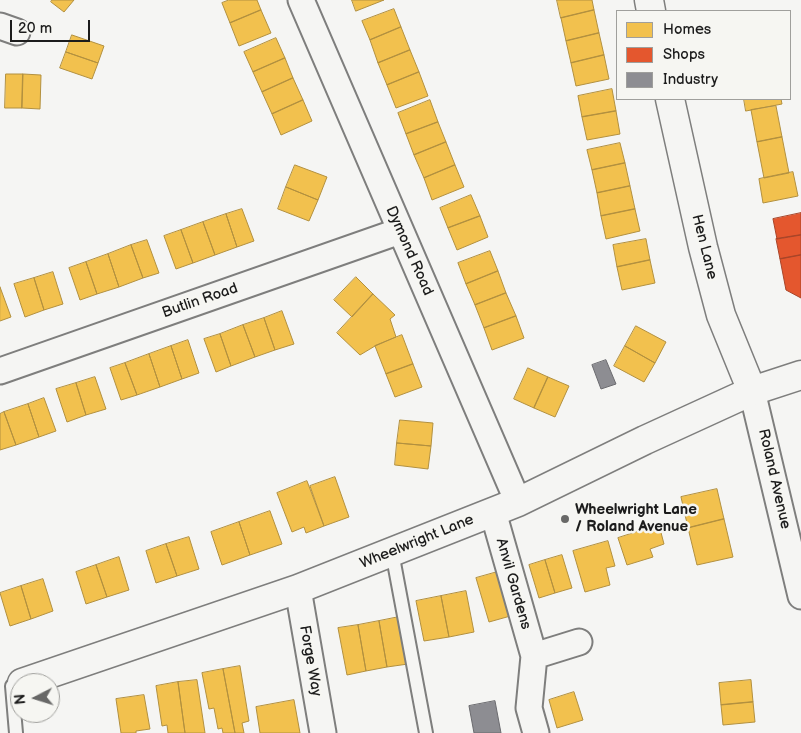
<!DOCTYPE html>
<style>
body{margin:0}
#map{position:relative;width:801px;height:733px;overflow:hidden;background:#f5f5f3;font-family:"Balsamiq Sans",sans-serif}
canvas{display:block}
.legend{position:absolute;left:616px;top:10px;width:175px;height:90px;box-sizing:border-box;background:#f6f6f2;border:1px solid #9f9f9c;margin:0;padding:6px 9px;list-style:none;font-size:15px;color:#1c1c1c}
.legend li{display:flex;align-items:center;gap:10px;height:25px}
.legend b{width:25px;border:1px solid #9f9f9c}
.north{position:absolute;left:10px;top:673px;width:50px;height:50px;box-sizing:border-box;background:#f6f6f2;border:1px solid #9f9f9c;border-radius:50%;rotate:265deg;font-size:14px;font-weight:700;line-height:20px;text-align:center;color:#1c1c1c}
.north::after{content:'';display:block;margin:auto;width:18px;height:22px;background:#686867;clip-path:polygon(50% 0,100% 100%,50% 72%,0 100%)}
.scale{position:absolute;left:10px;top:20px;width:80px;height:22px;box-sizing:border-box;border:2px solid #1c1c1c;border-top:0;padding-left:6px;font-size:15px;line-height:18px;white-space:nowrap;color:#1c1c1c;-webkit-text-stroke:4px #f6f6f2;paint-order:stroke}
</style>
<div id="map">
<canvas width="801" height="733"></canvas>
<ul class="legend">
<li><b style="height:14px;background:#f2c14e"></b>Homes</li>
<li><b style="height:14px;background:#e4572e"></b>Shops</li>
<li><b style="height:14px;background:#8d8d92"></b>Industry</li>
</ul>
<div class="north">N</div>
<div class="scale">20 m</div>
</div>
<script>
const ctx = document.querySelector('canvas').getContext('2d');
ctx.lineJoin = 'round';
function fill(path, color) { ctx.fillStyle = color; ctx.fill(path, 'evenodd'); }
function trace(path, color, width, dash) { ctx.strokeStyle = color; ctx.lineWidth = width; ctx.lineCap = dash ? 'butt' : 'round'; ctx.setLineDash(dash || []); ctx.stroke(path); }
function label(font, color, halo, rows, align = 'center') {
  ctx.font = font + ' "Balsamiq Sans",sans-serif'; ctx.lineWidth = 5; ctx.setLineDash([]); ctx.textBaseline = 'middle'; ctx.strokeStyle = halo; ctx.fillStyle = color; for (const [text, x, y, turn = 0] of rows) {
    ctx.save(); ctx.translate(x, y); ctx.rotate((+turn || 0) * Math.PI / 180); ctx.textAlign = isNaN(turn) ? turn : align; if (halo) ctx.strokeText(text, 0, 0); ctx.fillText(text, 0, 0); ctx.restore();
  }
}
const homes = new Path2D(`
 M52,0H74L64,12L51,2Z
 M229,0H257L261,10L230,23L222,3Z
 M352,0H384L356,11Z
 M557,0H592L594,10L561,18Z
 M394,9L401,27L370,40L362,21Z
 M261,10L271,33L239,46L230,23Z
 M594,10L599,33L566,41L561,18Z
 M401,27L410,50L378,63L370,40Z
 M599,33L604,55L571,63L566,41Z
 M72,35L104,46L98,63L66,52Z
 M276,38L285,58L253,72L244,52Z
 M410,50L419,72L387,85L378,63Z
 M66,52L98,63L92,79L60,68Z
 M604,55L609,79L576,86L571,63Z
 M285,58L293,78L262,92L253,72Z
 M419,72L428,96L396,108L387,85Z
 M6,74H23L22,108H5Z
 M23,74L41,75L40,109L22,108Z
 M293,78L303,100L272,114L262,92Z
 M612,89L616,111L582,117L578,96Z
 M744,99H781L782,104L746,111Z
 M303,100L312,121L281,135L272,114Z
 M430,100L438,122L406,134L398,113Z
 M776,106L782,137L757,142L751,110Z
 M616,111L620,134L587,140L582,117Z
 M438,122L446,142L414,155L406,134Z
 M782,137L789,173L764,178L757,142Z
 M446,142L455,165L424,178L414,155Z
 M620,143L625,163L592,170L587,150Z
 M625,163L630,186L597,193L592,170Z
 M295,165L327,177L318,200L286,187Z
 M455,165L464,187L432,200L424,178Z
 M793,172L798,196L763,203L759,179Z
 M630,186L635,209L601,216L597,193Z
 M286,187L318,200L309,221L278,209Z
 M471,195L480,216L448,228L440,208Z
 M242,209L254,241L237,247L226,214Z
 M635,209L640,231L606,239L601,216Z
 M226,214L237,247L215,255L203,222Z
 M480,216L488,237L457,250L448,228Z
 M203,222L215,255L193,263L181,230Z
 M181,230L193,263L176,269L164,236Z
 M646,239L650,260L617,267L613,245Z
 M147,240L159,273L143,278L131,245Z
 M131,245L143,278L119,287L108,254Z
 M490,251L498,271L466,284L458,263Z
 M108,254L119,287L97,294L86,262Z
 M650,260L655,283L622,290L617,267Z
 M86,262L97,294L80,300L69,268Z
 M498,271L506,293L475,305L466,284Z
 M53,272L63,304L44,310L34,278Z
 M356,277L373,294L352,317L334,300Z
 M34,278L44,310L25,317L14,284Z
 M0,287L11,317L0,321Z
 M506,293L516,316L484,328L475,305Z
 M373,294L395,315L390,319L396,337L375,346L360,355L337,333Z
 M282,311L294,344L275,350L264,318Z
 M516,316L524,338L492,350L484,328Z
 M264,318L275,350L255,357L243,325Z
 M243,325L255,357L231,366L220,334Z
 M636,326L666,342L655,363L625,346Z
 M220,334L231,366L216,372L204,339Z
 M402,335L413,364L386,374L375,346Z
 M188,340L199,373L182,379L171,346Z
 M171,346L182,379L160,387L149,354Z
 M625,346L655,363L644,382L614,366Z
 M149,354L160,387L137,395L125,363Z
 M125,363L137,395L121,400L110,368Z
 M413,364L422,387L395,397L386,374Z
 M528,368L548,377L534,408L514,399Z
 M95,377L106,409L86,415L76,383Z
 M548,377L569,386L555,417L534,408Z
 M76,383L86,415L67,422L56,389Z
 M44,398L56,431L39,437L28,404Z
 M28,404L39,437L16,445L4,412Z
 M4,412L16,445L0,450V414Z
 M400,420L433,423L431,446L397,443Z
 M397,443L431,446L428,469L395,465Z
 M335,477L349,517L324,526L310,486Z
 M307,481L324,526L306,533L304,527L292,532L277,493Z
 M717,489L724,519L688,528L681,497Z
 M270,511L282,544L250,555L239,522Z
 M724,519L733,557L697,565L688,528Z
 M239,522L250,555L222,565L211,532Z
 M659,525L664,544L650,549L653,557L627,565L618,538Z
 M189,537L199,569L177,576L166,544Z
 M608,541L615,566L606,568L610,585L585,592L573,551Z
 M166,544L177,576L156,583L146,551Z
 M562,555L572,588L555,593L545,560Z
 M119,557L129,590L107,597L96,565Z
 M545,560L555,593L539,598L529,565Z
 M96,565L107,597L86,604L76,572Z
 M501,571L514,615L489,622L476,578Z
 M43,579L53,611L31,619L21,586Z
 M21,586L31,619L10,626L0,593Z
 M466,591L474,632L449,637L441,596Z
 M441,596L449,637L424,641L416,601Z
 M399,617L408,664L387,667L379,621Z
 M379,621L387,667L366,671L358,625Z
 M358,625L366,671L347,675L338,628Z
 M240,666L249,721L242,723L244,733H235L223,669Z
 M223,669L235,733H223L222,728L218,729L214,708L209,709L202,673Z
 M197,680L205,733H185L178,682Z
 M751,680L753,702L721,705L719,683Z
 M178,682L185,733H168L167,725L162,726L156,686Z
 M574,692L583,720L557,728L549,700Z
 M144,695L150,729L136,731V733H121L116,699Z
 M294,700L300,733H260L256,707Z
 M753,702L755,722L723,725L721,705Z`);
const shops = new Path2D(`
 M801,213V235L777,239L773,219Z
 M801,235V255L780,259L776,239Z
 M801,255V298L786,290L780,259Z`);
const industry = new Path2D(`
 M606,360L616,384L601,389L592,365Z
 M495,701L501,733H474L469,706Z`);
const lane = new Path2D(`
 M392,552L426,733
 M12,686L16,733`);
const street = new Path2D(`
 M301,0L518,502
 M0,26L17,32
 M0,371L400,231
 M752,391L801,596
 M493,512L534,656L529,708L536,733
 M298,589L323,733
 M534,656L579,642`);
const secondary = new Path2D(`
 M649,0L651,11
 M670,99L703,247L721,315L752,391
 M22,683L298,589L518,502L645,440L752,391L801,375`);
const markers = [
 [565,519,5,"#686867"]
];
const streetNames = [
 ["Hen Lane",704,247,76],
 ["Dymond Road",409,251,66],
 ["Butlin Road",200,301,-19],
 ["Roland Avenue",774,479,77],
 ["Wheelwright Lane",417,542,-22],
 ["Anvil Gardens",513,584,74],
 ["Forge Way",310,661,80]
];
const poiNames = [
 ["Wheelwright Lane",575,510],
 ["/ Roland Avenue",575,527]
];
fill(homes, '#f2c14e');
trace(homes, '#b2903f', 1);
fill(shops, '#e4572e');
trace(shops, '#a84529', 1);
fill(industry, '#8d8d92');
trace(industry, '#6b6b6f', 1);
trace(lane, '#7e7e7d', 16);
trace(street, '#7e7e7d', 29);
trace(secondary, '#7e7e7d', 31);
trace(lane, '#f5f5f3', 12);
trace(street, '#f5f5f3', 25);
trace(secondary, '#f5f5f3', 28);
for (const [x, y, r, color] of markers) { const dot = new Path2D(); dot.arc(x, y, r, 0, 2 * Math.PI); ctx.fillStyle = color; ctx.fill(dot); trace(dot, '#f6f6f2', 2); }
label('15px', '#1c1c1c', '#f6f6f2', streetNames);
label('bold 15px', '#1c1c1c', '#f6f6f2', poiNames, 'left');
</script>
